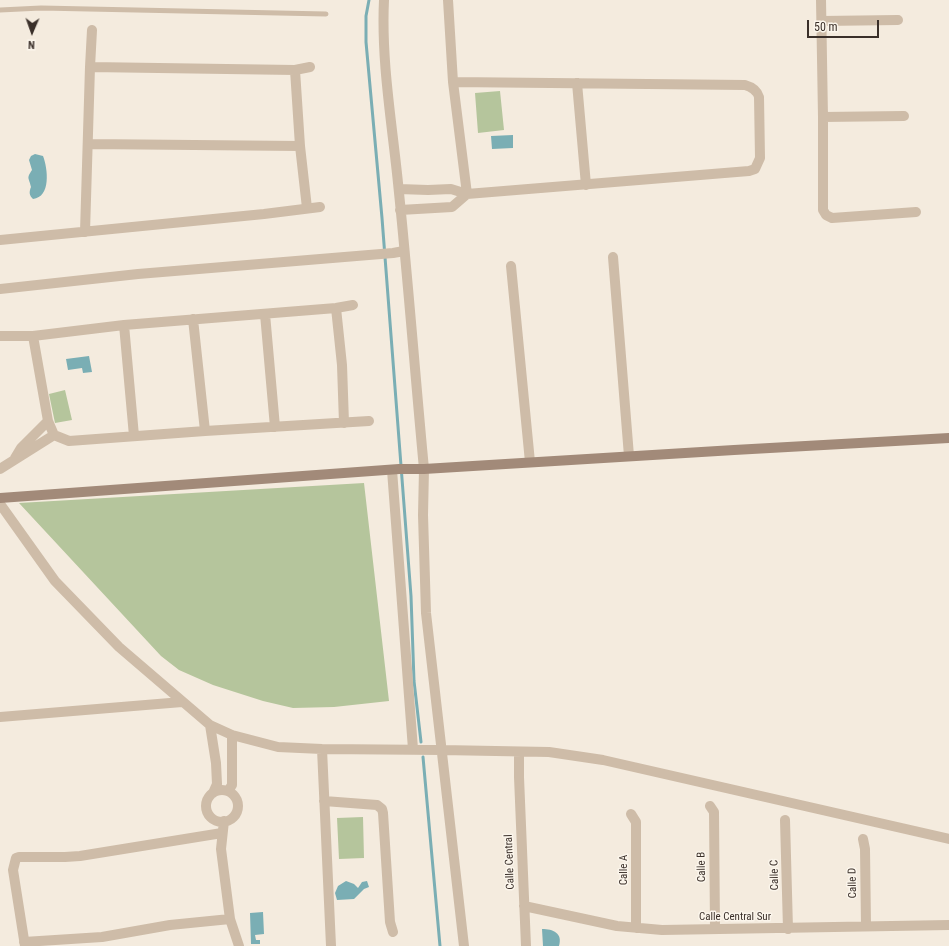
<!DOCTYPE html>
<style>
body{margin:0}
#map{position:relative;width:949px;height:946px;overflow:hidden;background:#f4ebde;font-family:"Roboto Condensed",sans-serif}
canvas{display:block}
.north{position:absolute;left:12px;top:12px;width:40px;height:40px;-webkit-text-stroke:3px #fbf5eb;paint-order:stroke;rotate:182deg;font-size:11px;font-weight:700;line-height:16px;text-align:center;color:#3a2f29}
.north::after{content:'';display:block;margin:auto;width:14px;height:18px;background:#3a2f29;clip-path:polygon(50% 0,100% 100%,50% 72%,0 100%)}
.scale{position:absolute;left:807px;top:20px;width:72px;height:18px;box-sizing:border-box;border:2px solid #3a2f29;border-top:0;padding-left:5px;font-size:12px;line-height:14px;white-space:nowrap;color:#3a2f29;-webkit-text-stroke:3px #fbf5eb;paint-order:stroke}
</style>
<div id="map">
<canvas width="949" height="946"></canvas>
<div class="north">N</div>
<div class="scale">50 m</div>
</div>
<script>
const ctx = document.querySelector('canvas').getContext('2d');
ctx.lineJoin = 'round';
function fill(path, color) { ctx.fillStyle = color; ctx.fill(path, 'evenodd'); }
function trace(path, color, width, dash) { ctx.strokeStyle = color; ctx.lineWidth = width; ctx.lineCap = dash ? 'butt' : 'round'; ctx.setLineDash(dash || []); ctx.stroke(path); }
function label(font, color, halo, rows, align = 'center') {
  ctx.font = font + ' "Roboto Condensed",sans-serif'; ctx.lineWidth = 3; ctx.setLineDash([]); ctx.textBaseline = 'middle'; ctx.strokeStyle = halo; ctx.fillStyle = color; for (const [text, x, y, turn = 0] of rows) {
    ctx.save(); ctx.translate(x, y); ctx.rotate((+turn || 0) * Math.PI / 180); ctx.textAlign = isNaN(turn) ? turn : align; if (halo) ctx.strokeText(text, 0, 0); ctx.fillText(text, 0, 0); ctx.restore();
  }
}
const green = new Path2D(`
 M500,91L504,130L478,133L475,93Z
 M65,390L72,420L55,423L49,394Z
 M364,483L389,701L334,707L293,708L263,701L213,685L179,670L161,656L19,503Z
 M363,817L364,858L339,859L337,818Z`);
const water = new Path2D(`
 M513,135V148L492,149L491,136Z
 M35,154L43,156C48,169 51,197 33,199C29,195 29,192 31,187C29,177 26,179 32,170L29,160L31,156Z
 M89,356L92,372L83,373L82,368L68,370L66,359Z
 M346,881L354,884L358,888L362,882L367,881L369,887L364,889L354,899L337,900L335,893L338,886Z
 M263,912L264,934L255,935L256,940H260V944H251L250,913Z
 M542,929C553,929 563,933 559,946H543Z`);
const stream = new Path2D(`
 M369,0L366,16V42L382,218L411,596L414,681L421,742
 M423,757L440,946`);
const lane = new Path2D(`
 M0,10L41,8L326,14`);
const street = new Path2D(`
 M384,0C381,61 392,123 398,183C408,279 415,374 424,469L423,515L426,613L464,946
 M448,0L453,82L467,194
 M821,0L823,117V210L826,215L832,218L916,212
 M822,21L898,20
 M90,67L295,70L310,67
 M295,70L300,146L307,208
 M577,83L586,185
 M823,117L904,116
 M88,144L300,146
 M399,189L428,190L451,189L467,194L749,171L755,169L760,158L759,97C757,90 752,87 745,85L453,82
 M400,210L452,207L467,194
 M85,232L90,67L92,30
 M0,240L264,214L320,207
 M613,257L629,456
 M511,266L530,462
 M0,289L138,274L393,253L404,251
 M336,308L342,365L344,423
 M265,314L275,427
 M193,319L205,431
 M124,325L134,436
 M0,336H33L124,325L336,308L353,305
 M33,336L48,421L54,435L69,441L205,431L369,421
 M15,458L21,448L48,421
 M0,469L54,435
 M392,470L413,749
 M0,504L55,581L119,647L210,725L232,735L278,747L322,749L442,750L549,752L603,760L949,839
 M0,717L182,702
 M210,725L216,763L217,784L213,793
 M322,749L331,946
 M519,752V777L526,946
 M206 806a16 16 0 1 1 32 0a16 16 0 1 1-32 0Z
 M228,791L232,785V735
 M324,801L377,805L382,809L383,813L390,922L393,932
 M710,806L714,812L715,929
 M631,814L636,822V928
 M785,820L788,929
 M224,821L221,849L230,919L239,946
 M863,839L865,849L866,926
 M524,906L617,926L662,930L949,925
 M24,942L102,937L170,925L230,919
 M25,946L13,870L16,858L19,857H65L80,856L222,833`);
const secondary = new Path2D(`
 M0,498L399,469H424L734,450L949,438`);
const streetNames = [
 ["Calle Central",510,862,-92],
 ["Calle B",702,867,-91],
 ["Calle A",624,870,-90],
 ["Calle C",775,875,-91],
 ["Calle D",853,883,-91],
 ["Calle Central Sur",735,917]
];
fill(green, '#b5c59c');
fill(water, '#7aaeb4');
trace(stream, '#7aaeb4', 3);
trace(lane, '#cebca8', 5);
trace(street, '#cebca8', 10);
trace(secondary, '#a28a79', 10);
label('11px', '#3a2f29', '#fbf5eb', streetNames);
</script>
